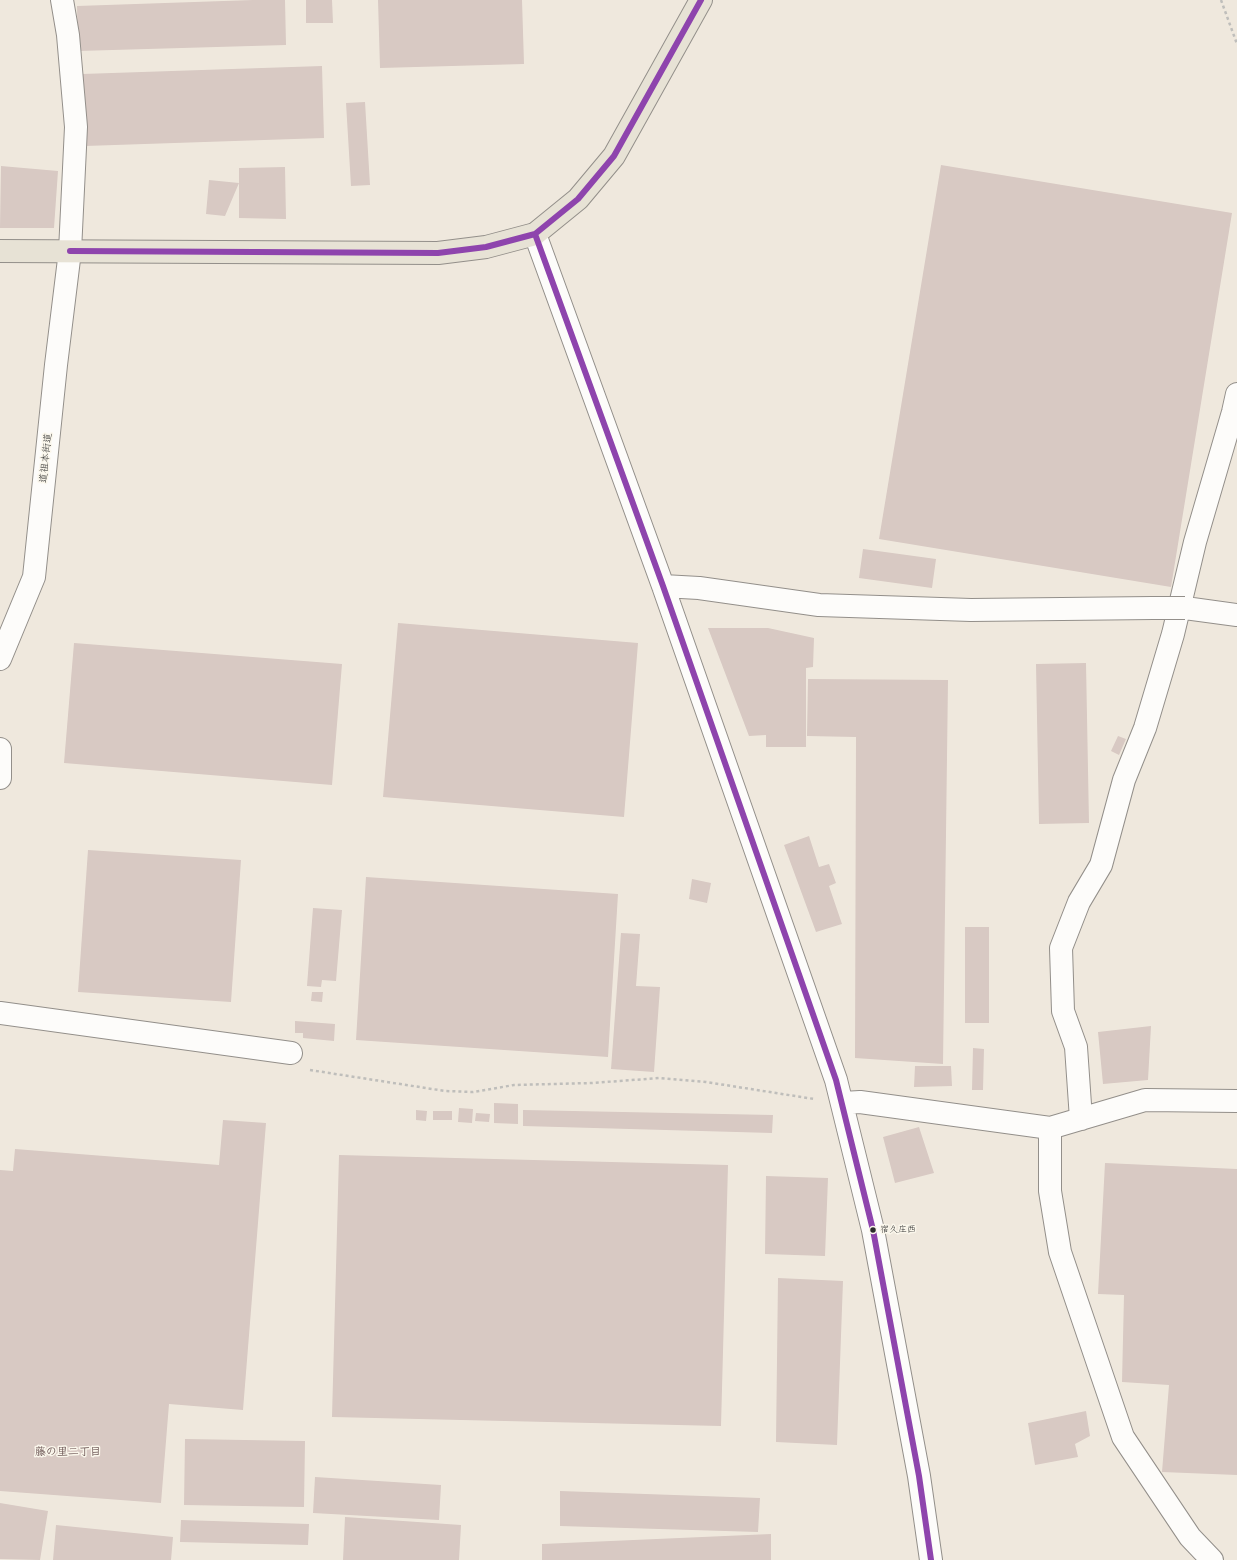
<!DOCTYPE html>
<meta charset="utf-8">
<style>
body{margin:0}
canvas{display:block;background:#efe8dd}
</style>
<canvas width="1237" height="1560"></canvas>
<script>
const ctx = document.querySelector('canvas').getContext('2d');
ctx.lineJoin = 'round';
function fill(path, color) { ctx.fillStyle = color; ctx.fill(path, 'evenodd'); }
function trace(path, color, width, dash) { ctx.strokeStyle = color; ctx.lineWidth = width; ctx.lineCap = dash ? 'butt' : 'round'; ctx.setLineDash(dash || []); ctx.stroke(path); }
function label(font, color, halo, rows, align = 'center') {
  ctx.font = font + ' "Shantell Sans","Klee One",sans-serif'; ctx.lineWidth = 3; ctx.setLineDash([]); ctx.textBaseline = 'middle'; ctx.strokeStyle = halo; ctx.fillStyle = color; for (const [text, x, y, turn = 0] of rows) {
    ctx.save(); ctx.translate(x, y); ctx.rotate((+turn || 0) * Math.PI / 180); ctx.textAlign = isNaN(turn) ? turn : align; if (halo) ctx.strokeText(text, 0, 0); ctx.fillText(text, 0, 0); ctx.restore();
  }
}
const building = new Path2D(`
 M253,0H285L286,45L78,51L77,6Z
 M306,0H332L333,23H306Z
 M378,0H522L524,64L380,68Z
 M322,66L324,138L85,146L82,74Z
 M365,102L370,185L351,186L346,103Z
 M941,165L1232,213L1171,587L879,539Z
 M1,166L58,171L54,228H0Z
 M285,167L286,219L239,218V183L225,216L206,214L209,180L239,183V168Z
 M863,549L936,559L932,588L859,578Z
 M398,623L638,643L624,817L383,797Z
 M708,628H768L814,638L813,667L806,668V747H766V735L749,736Z
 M74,643L342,664L332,785L64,763Z
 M1086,663L1089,823L1039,824L1036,664Z
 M808,679L948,680L943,1064L855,1058L856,737L807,736Z
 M1118,736L1126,739L1119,755L1111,751Z
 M809,836L819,867L829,864L836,883L829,886L842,924L816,932L784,845Z
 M88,850L241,860L231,1002L78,992Z
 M366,877L618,894L608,1057L356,1040Z
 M692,879L711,883L707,903L689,899Z
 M313,908L342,910L336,981L322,980L321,987L307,986Z
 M965,927H989V1023H965Z
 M621,933L640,934L636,986L660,987L654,1072L611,1069Z
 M312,992H323L322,1002L311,1001Z
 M295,1021L335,1024L334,1041L303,1038V1033H295Z
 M1151,1026L1148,1080L1103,1084L1098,1032Z
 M973,1048L984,1049L983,1090H972Z
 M915,1066H951L952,1086L914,1087Z
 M494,1103L518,1104V1124L494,1123Z
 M459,1108L473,1109L472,1123L458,1122Z
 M416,1110L427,1111L426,1121L416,1120Z
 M523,1110L773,1115L772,1133L523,1126Z
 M433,1111H452V1120H433Z
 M476,1113L490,1114L489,1122L475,1121Z
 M223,1120L266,1123L243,1410L169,1404L161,1503L0,1491V1170L13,1171L15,1149L219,1165Z
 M919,1127L934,1173L895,1183L883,1137Z
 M339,1155L728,1165L721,1426L332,1417Z
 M1105,1163L1237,1169V1475L1162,1472L1169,1385L1122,1382L1124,1295L1098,1294Z
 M766,1176L828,1178L825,1256L765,1254Z
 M778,1278L843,1281L837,1445L776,1442Z
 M1086,1411L1090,1436L1075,1444L1078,1457L1035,1465L1028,1423Z
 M185,1439L305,1441L304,1507L184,1505Z
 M315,1477L441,1485L439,1520L313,1513Z
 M560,1491L760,1498L758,1532L560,1526Z
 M0,1503L48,1511L40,1560L0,1559Z
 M345,1517L461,1525L459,1560H343Z
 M181,1520L309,1524L308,1545L180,1542Z
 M56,1525L173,1537L171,1560H53Z
 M771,1534V1560H542V1544Z`);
const path = new Path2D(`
 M1221,0L1237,44
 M310,1070L445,1091L473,1092L514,1085L592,1083L660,1078L706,1082L814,1099`);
const minor = new Path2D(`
 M535,234L663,586L836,1080L873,1230L919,1476L931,1560
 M663,586L699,588L819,605L971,610L1153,608
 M1185,608L1237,615
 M0,659L34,577L56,365L70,251L76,127L68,35L62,0
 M0,749V778
 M0,1013L291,1053
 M843,1103L860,1102L1050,1128L1145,1100L1237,1101
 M1081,1119L1076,1047L1063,1011L1061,948L1079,902L1101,865L1124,780L1145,728L1173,634L1195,542L1233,412L1237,394
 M1050,1128V1191L1060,1252L1123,1437L1190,1537L1212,1560`);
const major = new Path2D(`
 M0,251L438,253L486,247L535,234L578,199L614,156L701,0`);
const minorBridge = new Path2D(`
 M1153,608H1185`);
const bus1 = new Path2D(`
 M535,234L663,586L836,1080L873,1230L919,1476L931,1560
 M70,251L438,253L486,247L535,234L578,199L614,156L701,0`);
const markers = [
 [873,1230,3.5,"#2b2b2b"]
];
const busNames = [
 ["宿久庄西",880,1230]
];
const streetNames = [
 ["道祖本街道",46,458,-84]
];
const neighbourhoodNames = [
 ["藤の里二丁目",68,1452]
];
fill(building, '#d8c9c3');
trace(minor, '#938f8a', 24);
trace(major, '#938f8a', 24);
trace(path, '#bfbebb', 2.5, [3, 3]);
trace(minor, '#fdfcfa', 22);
trace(major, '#e7e2d5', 22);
trace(minorBridge, '#938f8a', 24, []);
trace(minorBridge, '#fdfcfa', 22);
trace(bus1, '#8e44ad', 6);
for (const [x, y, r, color] of markers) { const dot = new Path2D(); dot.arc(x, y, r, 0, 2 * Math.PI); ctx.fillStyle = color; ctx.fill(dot); trace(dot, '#fbf7ec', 1.5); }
label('9px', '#2b2b2b', '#fbf7ec', busNames, 'left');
label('10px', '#2b2b2b', '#fbf7ec', streetNames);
label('bold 11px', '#695352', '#fbf7ec', neighbourhoodNames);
</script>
